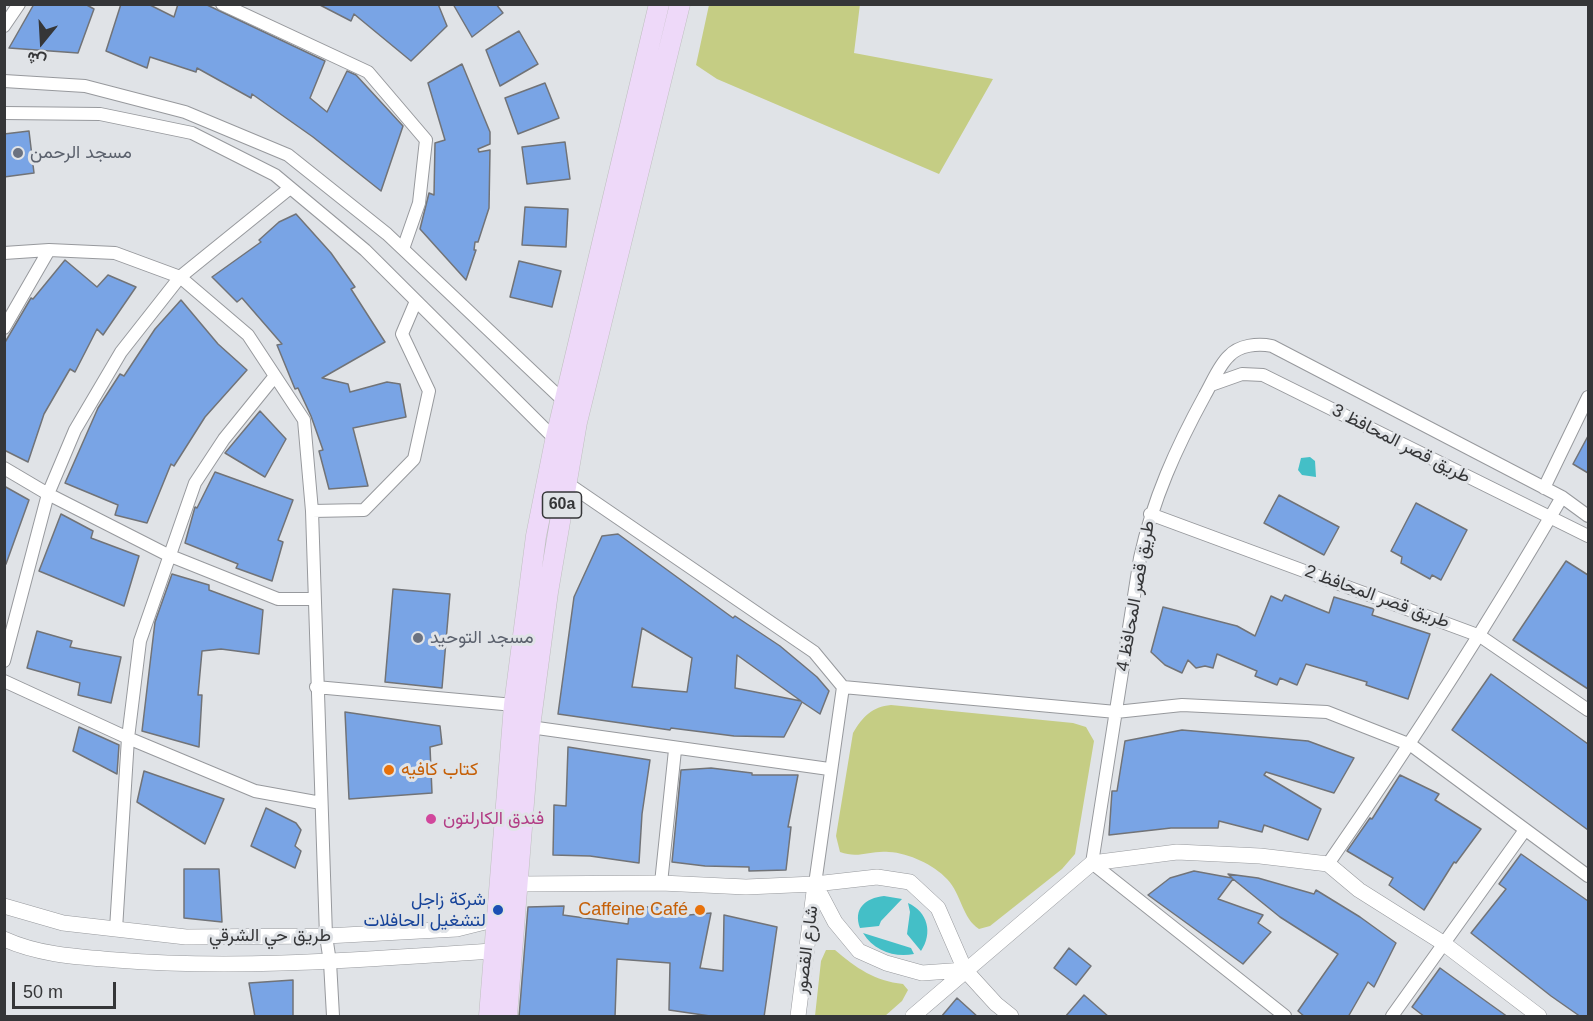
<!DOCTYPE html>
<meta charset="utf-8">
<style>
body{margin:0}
#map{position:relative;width:1593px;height:1021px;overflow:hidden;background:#e0e3e7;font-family:Helvetica,Vazirmatn,sans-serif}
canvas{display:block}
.frame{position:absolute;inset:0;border:6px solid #353638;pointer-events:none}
.north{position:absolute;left:12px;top:12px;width:60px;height:60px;-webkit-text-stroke:4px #e0e3e7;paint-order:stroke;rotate:198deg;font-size:16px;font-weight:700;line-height:24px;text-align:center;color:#353638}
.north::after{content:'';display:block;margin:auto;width:21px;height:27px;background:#353638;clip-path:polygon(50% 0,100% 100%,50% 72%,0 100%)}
.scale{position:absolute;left:12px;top:982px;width:104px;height:27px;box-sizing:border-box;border:3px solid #353638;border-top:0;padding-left:8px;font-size:18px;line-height:21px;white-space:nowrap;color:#353638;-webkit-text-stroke:4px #e0e3e7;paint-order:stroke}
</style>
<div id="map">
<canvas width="1593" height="1021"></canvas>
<div class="frame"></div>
<div class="north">ش</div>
<div class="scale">50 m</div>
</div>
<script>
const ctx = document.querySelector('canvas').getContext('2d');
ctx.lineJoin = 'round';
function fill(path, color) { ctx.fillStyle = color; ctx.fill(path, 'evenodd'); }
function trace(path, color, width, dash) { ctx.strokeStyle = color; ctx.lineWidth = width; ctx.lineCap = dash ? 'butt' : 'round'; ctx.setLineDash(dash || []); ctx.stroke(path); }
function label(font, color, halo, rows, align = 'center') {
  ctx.font = font + ' Helvetica,Vazirmatn,sans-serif'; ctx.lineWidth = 6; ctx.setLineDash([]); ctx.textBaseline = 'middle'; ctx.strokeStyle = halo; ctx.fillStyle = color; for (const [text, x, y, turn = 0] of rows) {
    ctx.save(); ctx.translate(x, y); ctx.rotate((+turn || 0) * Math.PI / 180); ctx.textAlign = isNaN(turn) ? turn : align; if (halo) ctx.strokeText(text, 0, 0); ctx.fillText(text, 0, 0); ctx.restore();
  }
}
const green = new Path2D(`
 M860,4L854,53L993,79L939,174L717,79L696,65L709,5Z
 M891,705L1073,723L1086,727L1094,741L1075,854L1062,869L990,926L979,929C962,918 962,895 947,879C934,865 909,853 889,852C870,850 859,859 840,852L836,836L853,733C863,716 872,707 891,705Z
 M826,950H835C856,968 875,981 903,984L908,990L902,1001L885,1016H815L821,961Z`);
const water = new Path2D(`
 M1310,457L1315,461L1316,477L1302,475L1298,470L1301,458Z
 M884,896L902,899L881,921L879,926L860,928C853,909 865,898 884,896Z
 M908,903C928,912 933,933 921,951L907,934L910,912Z
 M863,933L911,948L914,954C895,958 874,951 863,933Z`);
const building = new Path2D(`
 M34,4H85L94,9L78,53L9,48Z
 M121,4H148L174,17L178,4H205L325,61L310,98L327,112L347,71L356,75L403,126L381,191L313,137L252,94L251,98L197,68L196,72L150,57L147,68L106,51Z
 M318,4H438L447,26L411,61L354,14L351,21Z
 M453,4H496L503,13L472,37Z
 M519,31L538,64L500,86L486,50Z
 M462,64L490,132V144L478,149L479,152L490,150L489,208L478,242H475L474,250H476L466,280L420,229L429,193L434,195L435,143L445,140L428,83Z
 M545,83L559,118L518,134L505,98Z
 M29,131L34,173L4,177V134Z
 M565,142L570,179L527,184L522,147Z
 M525,207L568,209L566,247L522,245Z
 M296,214L331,253L355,287L351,289L385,342L322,378L348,384L350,392L387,382L400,384L406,417L353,428L368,486L329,489L319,451L323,450L311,416L298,388L295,389L277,345L282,344L242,298L237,302L212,277L261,242L259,240L279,222Z
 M65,260L97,287L108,275L136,287L103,335L97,329L75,372L70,369L44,414L28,462L4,450V344L31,298L33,299Z
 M519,261L561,271L552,307L510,297Z
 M181,300L218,344L247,370L205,417L174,466L171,464L147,523L115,515L118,505L65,483L98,408L120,374L124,376L155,329Z
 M260,411L286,439L265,477L225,453Z
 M1588,436V473L1573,464Z
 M215,472L293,500L278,540L283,542L272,581L236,568L238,564L185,543L195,507L197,508Z
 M4,486L29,500L6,564H4Z
 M1279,495L1339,527L1324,555L1264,523Z
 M1416,503L1467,530L1441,580L1432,575L1430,579L1401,563L1402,557L1391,551Z
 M61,514L93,531L91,538L139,556L124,606L39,571Z
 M618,534L733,618L735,616L780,646L817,677L829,691L820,714L802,702L784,737L734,736L671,728L670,730L558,714L574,597L602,536ZM642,628L692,658L687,692L632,687ZM737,655L801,701L735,688Z
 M1566,561L1588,575V689L1513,640Z
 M172,574L209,585V590L263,610L259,654L221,649L202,651L198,695H202L199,747L142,731L155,622Z
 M393,589L450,594L442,688L385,682Z
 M1285,595L1329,613L1334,597L1374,609L1372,615L1430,634L1408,699L1366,685L1367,682L1306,664L1297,685L1280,678L1277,685L1255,676L1257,671L1217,654L1213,668L1205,666L1196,668L1188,660L1182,673L1165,665L1151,652L1163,607L1237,626L1255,636L1271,596L1282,601Z
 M37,631L72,641L70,647L121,657L111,703L78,695L80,683L27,668Z
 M1491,674L1588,744V830L1452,730Z
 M345,712L440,726L442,744L430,747L432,793L349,799Z
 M79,727L119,745L117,774L73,751Z
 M1182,730L1308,741L1354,758L1334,793L1266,772L1264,775L1321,809L1308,840L1264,825L1262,832L1219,821L1218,828H1171L1109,835L1112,791H1117L1125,741Z
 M568,747L650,760L642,814L639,863L590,856L553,855L554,805L566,806Z
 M711,768L752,773V775H798L788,827H791L786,870L749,871V867L705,866L672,862L681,770Z
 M144,771L224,799L205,844L137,802Z
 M1400,775L1439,794L1435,800L1481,829L1456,863L1454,862L1424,910L1389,885L1393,878L1347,851L1370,818L1372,819Z
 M266,808L296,823L301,830L295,846L301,851L295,868L251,846Z
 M1521,854L1588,901V1017H1581L1551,996L1471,933L1506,889L1499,884Z
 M184,869H219L222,922L184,918Z
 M1194,871L1232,878L1228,874L1258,878L1314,894L1316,890L1360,917L1396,943L1374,987L1368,982L1348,1017H1305L1298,1011L1338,954L1280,917L1233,879L1218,899L1263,915L1258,923L1271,932L1243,964L1148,895L1170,878Z
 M564,906L563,915L628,924L630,907H666V917L711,913L700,968L723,971L724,915L777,927L764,1017H717L669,1010L670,963L617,959L615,1017H519L528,907Z
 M1069,948L1091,966L1076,985L1054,968Z
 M1440,968L1487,1002L1508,1017H1425L1412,1007Z
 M293,980V1016L255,1017L249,983Z
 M1084,995L1109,1017H1065Z
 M957,998L978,1017H941Z`);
const minor = new Path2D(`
 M222,4L368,72L426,140L419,203L403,249
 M4,26L19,4
 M4,81L85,86L185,112L288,155L387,234L568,405
 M4,113L100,114L192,133L275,175L365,250L559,443
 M4,253L49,250L115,253L180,277L248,335L304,420L312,511L326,936L330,962L333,1016
 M4,328L49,250
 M1211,385L1242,374L1263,375L1588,536
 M4,468L48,494L168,555L278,599H314
 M564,481L814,652L843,687L815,884
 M1544,488L1588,397
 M312,511L364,510L414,459L429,391L402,334L416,301
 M1150,514L1480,636L1588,710
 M4,661L48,494L75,430L121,352L180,277L290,188
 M4,681L128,738L255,791L321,803
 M316,687L514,705
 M843,687L1116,712L1182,705L1327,712L1411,745L1588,876
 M530,727L829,769
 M1328,864C1411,744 1489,623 1562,497
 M661,883L675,750
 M116,929L128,738L140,641L195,483L224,439L275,376
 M1285,1016L1092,863L1140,558C1153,499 1176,448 1205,395C1212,383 1219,365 1229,356C1239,345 1258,343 1272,346L1562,497L1588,516
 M1392,1016L1525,830`);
const tertiary = new Path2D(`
 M511,891L519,884L661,883L746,887L815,884L877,877L910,882L938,908L965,970L922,973L886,963L859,951L835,922L815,884
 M4,906L63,923L186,937L326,936L457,929L497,919L500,912
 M4,939C39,955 78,957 116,960C241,970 368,959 493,951L500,945
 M965,970L996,1004L1011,1016
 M798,1016L815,884
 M913,1016L1092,863L1177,852L1260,856L1328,864L1359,890L1443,943L1539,1016`);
const primary = new Path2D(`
 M489,1016L514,705L536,536L555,441L659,4
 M507,1016L530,727L548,592L577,422L680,4`);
const markers = [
 [18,153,6,"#6b7280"],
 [418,638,6,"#6b7280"],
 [389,770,6,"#e8710a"],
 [431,819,6,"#d1479c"],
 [498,910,6,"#1a4fb4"],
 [700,910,6,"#e8710a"]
];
const shields = [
 [562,505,39]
];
const shieldNames = [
 ["60a",562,505]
];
const worshipNames = [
 ["مسجد الرحمن",30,153],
 ["مسجد التوحيد",430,638]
];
const streetNames = [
 ["طريق قصر المحافظ 3",1401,444,27],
 ["طريق قصر المحافظ 4",1136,596,-80],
 ["طريق قصر المحافظ 2",1377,597,20],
 ["طريق حي الشرقي",270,936],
 ["شارع القصور",807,950,-83]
];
const foodNames = [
 ["كتاب كافيه",401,770],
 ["Caffeine Café",688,910,"right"]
];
const hotelNames = [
 ["فندق الكارلتون",443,819]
];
const transitNames = [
 ["شركة زاجل",486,900],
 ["لتشغيل الحافلات",486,921]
];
fill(green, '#c5cd84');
fill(water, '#44bfc7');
fill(building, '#79a4e5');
trace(building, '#717377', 1.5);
trace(minor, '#97999d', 14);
trace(tertiary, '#97999d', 16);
trace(primary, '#bebfbf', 21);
trace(minor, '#fff', 12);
trace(tertiary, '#fff', 15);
trace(primary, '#eed9f9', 20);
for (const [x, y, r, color] of markers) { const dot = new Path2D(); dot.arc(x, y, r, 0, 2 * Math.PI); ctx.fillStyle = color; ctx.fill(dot); trace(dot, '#e0e3e7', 2); }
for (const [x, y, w] of shields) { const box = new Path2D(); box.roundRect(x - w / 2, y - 13, w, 26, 4.5); ctx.fillStyle = '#e0e3e7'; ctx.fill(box); trace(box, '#353638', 1.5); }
label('bold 16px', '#353638', null, shieldNames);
label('18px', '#5b616d', '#e0e3e7', worshipNames, 'left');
label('18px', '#353638', '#e0e3e7', streetNames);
label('18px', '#c56008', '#e0e3e7', foodNames, 'left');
label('18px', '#b23c85', '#e0e3e7', hotelNames, 'left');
label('18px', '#164399', '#e0e3e7', transitNames, 'right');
</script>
